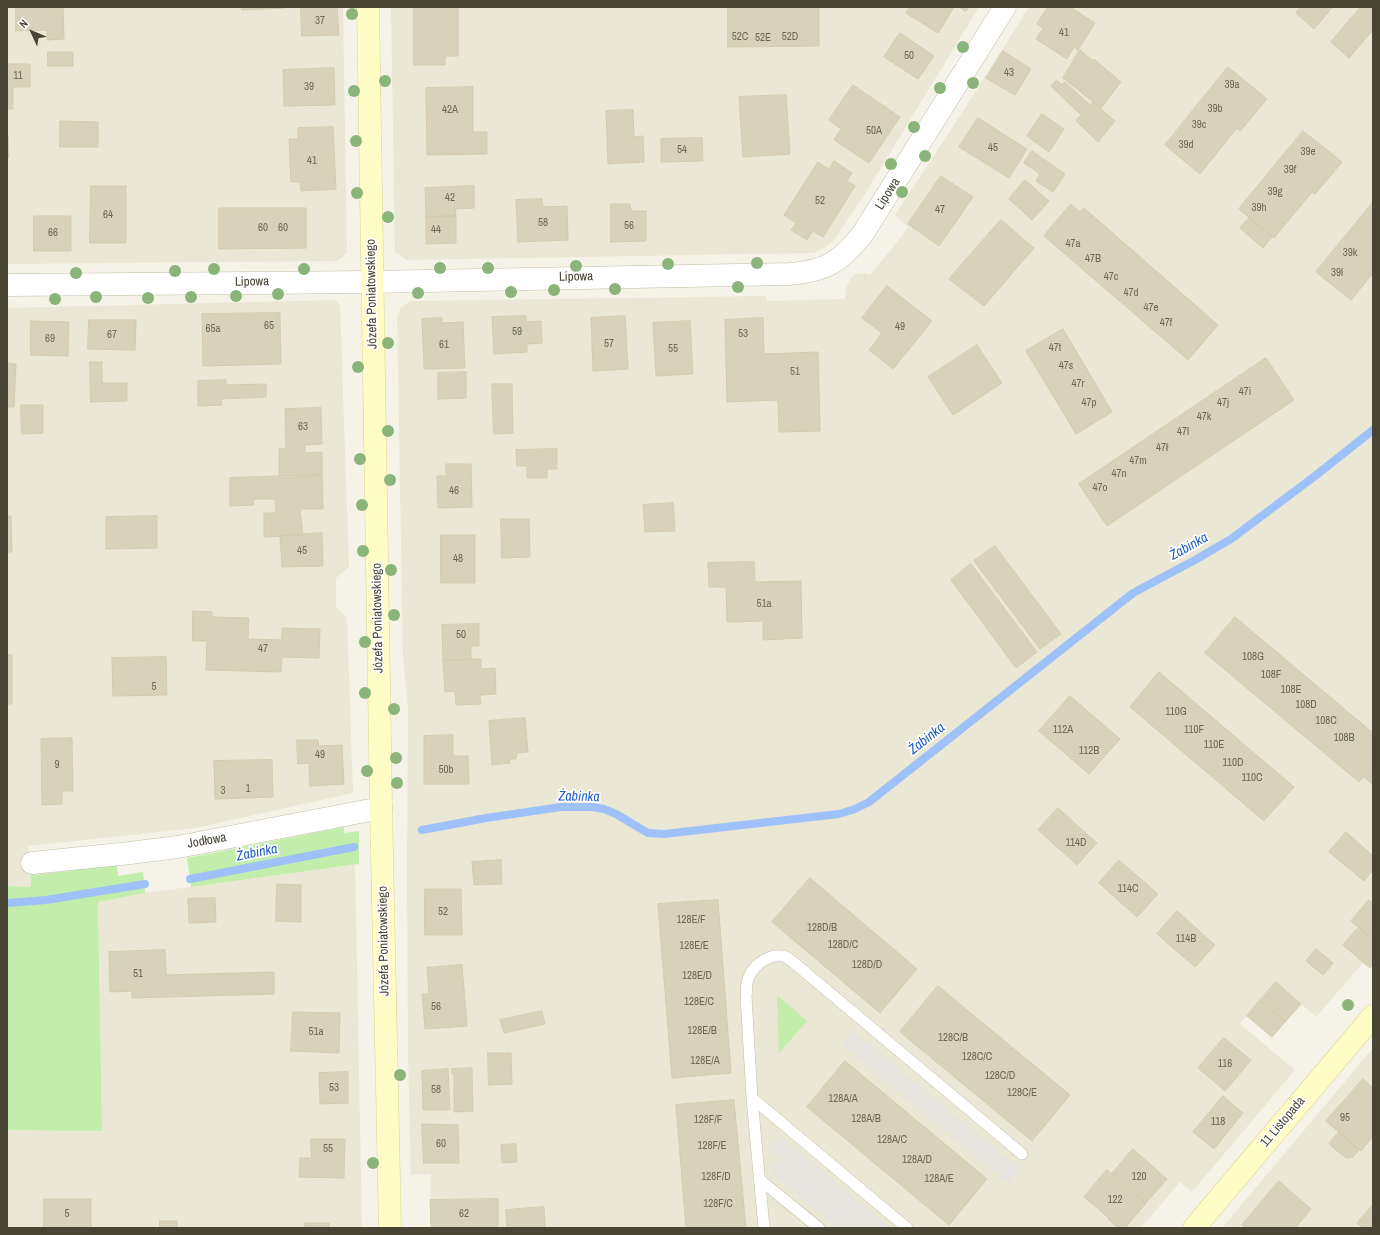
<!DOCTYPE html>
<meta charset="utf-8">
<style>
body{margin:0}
#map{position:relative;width:1380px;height:1235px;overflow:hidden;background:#f5f3e7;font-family:"Archivo Narrow",sans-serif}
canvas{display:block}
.frame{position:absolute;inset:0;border:8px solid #494535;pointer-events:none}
.north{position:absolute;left:12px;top:12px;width:40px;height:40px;-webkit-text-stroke:3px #fff;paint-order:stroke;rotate:314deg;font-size:11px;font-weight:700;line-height:16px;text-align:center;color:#494535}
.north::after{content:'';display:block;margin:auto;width:14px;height:18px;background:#494535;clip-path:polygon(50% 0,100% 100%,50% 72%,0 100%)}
</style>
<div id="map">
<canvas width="1380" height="1235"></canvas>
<div class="frame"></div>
<div class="north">N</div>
</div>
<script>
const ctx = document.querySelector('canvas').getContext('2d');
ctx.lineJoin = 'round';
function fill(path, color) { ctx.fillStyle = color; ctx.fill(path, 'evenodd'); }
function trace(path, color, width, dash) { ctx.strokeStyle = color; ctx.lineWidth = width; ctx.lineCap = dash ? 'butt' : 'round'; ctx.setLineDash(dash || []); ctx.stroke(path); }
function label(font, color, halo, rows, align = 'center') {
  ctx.font = font + ' "Archivo Narrow",sans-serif'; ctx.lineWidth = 3.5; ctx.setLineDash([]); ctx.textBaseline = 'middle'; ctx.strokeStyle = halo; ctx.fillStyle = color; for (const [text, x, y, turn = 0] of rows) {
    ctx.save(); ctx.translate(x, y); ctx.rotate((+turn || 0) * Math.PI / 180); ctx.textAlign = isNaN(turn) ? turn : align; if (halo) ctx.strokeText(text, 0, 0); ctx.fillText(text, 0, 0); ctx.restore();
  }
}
const residential = new Path2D(`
 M7,7H343L347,252L343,257L337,261L7,264Z
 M391,7H979L863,197L834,240L824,248L813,253L407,260L395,252Z
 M1029,7H1373V964L1370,968L1363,963L1316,1017L1276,982L1240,1024L1295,1070L1192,1192L1180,1182L1141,1228H498L497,1199L430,1200L431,1174L411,1175L408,1055L407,874L408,708L403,657L397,316L401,307L411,301L766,296L767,301L845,299L846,287L854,274L866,273L870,275L898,241L908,227L895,215L969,102Z
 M335,300L340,306L349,567L336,578V607L347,618L353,793L196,828L28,846L31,887L7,886V308Z
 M355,865L362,1227L354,1228H7V1130H102L98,902L145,893Z
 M1373,1048V1228H1222Z`);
const green = new Path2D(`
 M344,827V833L359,831V864L191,887L187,858Z
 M117,865L118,876L143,872L145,893L98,902L102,1131L7,1130V886L31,887L30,868H34V875Z
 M777,995L807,1021L779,1053Z`);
const parking = new Path2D(`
 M853,1031L1019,1169L1008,1183L841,1044Z
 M781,1136L853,1197L891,1228H838L769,1170L782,1159L768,1148Z`);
const stream = new Path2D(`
 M422,830L486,818L561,807H592L604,809L616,814L648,833L664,834L839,814L855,809L869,802L1133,593L1195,560L1231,539L1315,476L1373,430
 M190,879L354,847
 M7,903L46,900L145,884`);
const building = new Path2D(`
 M16,7H63L64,39L47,40V30L16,31Z
 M241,7H285V8L242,10Z
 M301,7H337L339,35L302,36Z
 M414,7H458V56H445V65H414Z
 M728,7H819V46L728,47Z
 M910,7H954L938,33L906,13Z
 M959,7H969L966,11Z
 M1048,7H1070L1095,23L1078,50L1074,47L1067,59L1036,39L1043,28L1037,24Z
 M1301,7H1333L1314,29L1296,13Z
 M1361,7H1373V30L1349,58L1331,42Z
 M900,33L934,56L918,79L884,57Z
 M1080,50L1093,61L1094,59L1121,82L1101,108L1063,78Z
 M1003,51L1031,69L1015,95L986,78Z
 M48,52H73V66H48Z
 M7,64H30V87H13V109H7Z
 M1228,67L1267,99L1240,131L1237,128L1200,174L1165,145Z
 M334,68L335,105L284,106L283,70Z
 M1057,80L1062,85L1065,82L1089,104L1080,114L1051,86Z
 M853,85L900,117L869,163L834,140L841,129L829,120Z
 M473,87V132H487V154L427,155L426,88Z
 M786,95L790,154L743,157L739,97Z
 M1093,102L1115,121L1098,142L1076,121Z
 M633,110L634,137L643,136L644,162L608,164L606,111Z
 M1042,114L1064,129L1049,152L1027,136Z
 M978,118L1027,149L1009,178L959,147Z
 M60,121L98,122V147H60Z
 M333,127L336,189L301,191L300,182H291L289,139H298V128Z
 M1303,131L1342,162L1315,194L1312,192L1274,238L1239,209Z
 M7,135H8L9,158H7Z
 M702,138L703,161L661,162V139Z
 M1032,151L1065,174L1053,192L1036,181L1040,174L1024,163Z
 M834,161L852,173L847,181L855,186L823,237L813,231L807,240L791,230L796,223L784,215L818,162L829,169Z
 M941,176L973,197L939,246L908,224Z
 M1025,180L1049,201L1032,220L1009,199Z
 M91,186H126V243H90Z
 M474,186V208L455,209L456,216L426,217L425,188Z
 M542,199L543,207L567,206L568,240L518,242L516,200Z
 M1373,202V273L1351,300L1316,272Z
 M611,204H630L631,211H646V241L611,242Z
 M1071,204L1080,212L1084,208L1218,325L1188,360L1044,236Z
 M219,208H306V248L219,249Z
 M34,216H71V251H34Z
 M456,216V243L426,244V217Z
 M1249,218L1272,237L1263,248L1240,228Z
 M1001,220L1034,248L984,306L949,279Z
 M887,286L932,321L893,369L869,350L882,333L862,318Z
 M280,313L281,364L203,366L202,314Z
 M526,316V322L541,321L542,343L527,344V352L494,354L492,317Z
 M625,316L628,369L593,371L591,318Z
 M442,318V323L463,322L465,368L424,369L422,319Z
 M763,318L764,354L818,352L820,431L779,432L778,400L727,402L725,320Z
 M89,320H136L135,350L88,349Z
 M31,321L69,322L68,356L31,355Z
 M690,321L693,374L656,376L653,323Z
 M1063,329L1112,412L1076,434L1026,351Z
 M977,345L1002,383L953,415L928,377Z
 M1266,358L1294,400L1107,526L1079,484Z
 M90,362H102V383H127V401L91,402Z
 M7,363L16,364L14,407H7Z
 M466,372V398L438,399V373Z
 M226,380V385L266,384V397L221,399L222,405L198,406V381Z
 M492,384H512L513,433L494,434Z
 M21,405H43V433L22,434Z
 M321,408L322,444L305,445V453L322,452V475L279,478V449H286L285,409Z
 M557,449V469H547V478H527V466H517L516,450Z
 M446,464H471L472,507L438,508L437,476H446Z
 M322,475L323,509H300L303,535L264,537V513H276L275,499H253L254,505L230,506V478Z
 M673,503L675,531L645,532L643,505Z
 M7,516H11L12,552H7Z
 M157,516V548L106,549V517Z
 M501,519H529L530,557L502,558Z
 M322,533L323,566L282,567L280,536Z
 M441,535H475V583H441Z
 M995,546L1061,634L1040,649L974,561Z
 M754,562L755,582L801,581L802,638L763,640V621L727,622L726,587H709L708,563Z
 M971,564L1037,652L1016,668L951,580Z
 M193,611L212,612V617L249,618L248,639L282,640V628L320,629L319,658L282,657L281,672L206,670L207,641H193Z
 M1235,617L1373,733V765L1359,782L1205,653Z
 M479,624V646H471V659L443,661L442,625Z
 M7,655H12V704H7Z
 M166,657L167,695L113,696L112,658Z
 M471,659H481V669L495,668L496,694L480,695L481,704L456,705L455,691L445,692L443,661Z
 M1159,672L1294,787L1264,821L1130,707Z
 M1070,696L1120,739L1089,774L1039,731Z
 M525,718L528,752L517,753L516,759H509L510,763L492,765L489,721Z
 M453,735V756H468L469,784H424V736Z
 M72,738L73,791H62V804L42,805L41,739Z
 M297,740H318L319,746L342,745L344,784L310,786L309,763L298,764Z
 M272,760L273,797L215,799L214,761Z
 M1373,765V783L1372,784L1364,777Z
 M1058,808L1097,843L1077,865L1038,830Z
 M1346,832L1373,856V870L1364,881L1329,852Z
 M501,860L502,884L474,885L472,862Z
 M1119,860L1158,894L1137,917L1099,883Z
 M810,878L917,969L880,1013L772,922Z
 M277,884L301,885V922L276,921Z
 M425,889H461L462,935H425Z
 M215,898L216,922L189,923L188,899Z
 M718,900L731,1073L672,1078L658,904Z
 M1369,900L1373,904V939L1351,921Z
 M1177,911L1215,945L1195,967L1157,934Z
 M1359,927L1373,939V964L1370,968L1343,945Z
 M1316,949L1333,963L1323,975L1306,961Z
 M165,950L166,975L274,972V994L132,998V991L110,992L109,952Z
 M462,965L467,1026L425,1029L422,994H429L427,968Z
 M1276,982L1301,1004L1285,1022L1260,1000Z
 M938,986L1070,1095L1032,1141L900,1032Z
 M1260,1000L1285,1022L1272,1037L1247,1016Z
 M542,1011L545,1024L504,1033L500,1020Z
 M293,1012L340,1013L339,1053L291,1051Z
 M1224,1038L1251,1060L1225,1091L1198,1068Z
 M488,1053H511L512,1084L489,1085Z
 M845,1061L987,1179L949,1225L807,1107Z
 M472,1068L473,1111L454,1112V1074H452V1069Z
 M448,1069L450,1110H423L422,1071Z
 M348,1072V1103L320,1104L319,1073Z
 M1363,1079L1373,1088V1136L1361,1151L1326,1121Z
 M1223,1096L1243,1113L1214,1149L1193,1132Z
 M734,1100L746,1228H686L676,1105Z
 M422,1124L458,1125L459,1163H424Z
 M1339,1132L1359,1150L1353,1157L1346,1158L1329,1144Z
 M311,1139H345L344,1178L299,1177L300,1158H311Z
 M516,1144L517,1162L502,1163L501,1145Z
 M1133,1149L1167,1179L1146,1203L1112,1174Z
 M1107,1170L1146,1203L1125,1228H1118L1108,1219L1109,1218L1084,1197Z
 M1279,1181L1311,1209L1295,1228H1245L1242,1225Z
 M44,1199H91V1228H44Z
 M498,1199V1228H431L430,1200Z
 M1373,1205V1228H1363L1357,1223Z
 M544,1207L545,1228H507L506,1210Z
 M160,1221H177V1228H160Z
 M305,1223H329V1228H305Z`);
const lane = new Path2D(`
 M752,1098L764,1228
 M759,1179L819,1228
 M907,1228L752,1098L746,996C747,992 746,988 747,983C750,968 766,954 782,956C786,956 790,960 793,962L1022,1154`);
const street = new Path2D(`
 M7,285L372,282L790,274C826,271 840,262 862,235L1005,7
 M32,863L130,853L178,847L381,808`);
const secondary = new Path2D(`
 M368,7L381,808L390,1228
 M1194,1228L1373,1016`);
const trees = [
 [352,14],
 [963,47],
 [385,81],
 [973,83],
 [940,88],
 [354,91],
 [914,127],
 [356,141],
 [925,156],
 [891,164],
 [902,192],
 [357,193],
 [388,217],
 [757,263],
 [668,264],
 [576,266],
 [440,268],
 [488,268],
 [214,269],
 [304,269],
 [175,271],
 [76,273],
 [738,287],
 [615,289],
 [554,290],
 [511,292],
 [418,293],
 [278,294],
 [236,296],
 [96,297],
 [191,297],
 [148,298],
 [55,299],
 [388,343],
 [358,367],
 [388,431],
 [360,459],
 [390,480],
 [362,505],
 [363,551],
 [391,570],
 [394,615],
 [365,642],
 [365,693],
 [394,709],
 [396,758],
 [367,771],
 [397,783],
 [1348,1005],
 [400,1075],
 [373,1163]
];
const numberNames = [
 ["37",320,21],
 ["41",1064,33],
 ["52C",740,37],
 ["52D",790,37],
 ["52E",763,38],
 ["50",909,56],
 ["43",1009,73],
 ["11",18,76],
 ["39a",1232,85],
 ["39",309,87],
 ["39b",1215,109],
 ["42A",450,110],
 ["39c",1199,125],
 ["50A",874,131],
 ["39d",1186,145],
 ["45",993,148],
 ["54",682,150],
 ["39e",1308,152],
 ["41",312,161],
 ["39f",1290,170],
 ["39g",1275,192],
 ["42",450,198],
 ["52",820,201],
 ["39h",1259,208],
 ["47",940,210],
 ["64",108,215],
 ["58",543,223],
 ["56",629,226],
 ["60",263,228],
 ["60",283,228],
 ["44",436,230],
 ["66",53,233],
 ["47a",1073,244],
 ["39k",1350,253],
 ["47B",1093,259],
 ["39l",1337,273],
 ["47c",1111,277],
 ["47d",1131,293],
 ["47e",1151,308],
 ["47f",1166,323],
 ["65",269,326],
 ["49",900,327],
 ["65a",213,329],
 ["59",517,332],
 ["53",743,334],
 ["67",112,335],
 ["69",50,339],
 ["57",609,344],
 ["61",444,345],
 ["47t",1055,348],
 ["55",673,349],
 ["47s",1066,366],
 ["51",795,372],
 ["47r",1078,384],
 ["47i",1245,392],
 ["47p",1089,403],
 ["47j",1223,403],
 ["47k",1204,417],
 ["63",303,427],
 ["47l",1183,432],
 ["47ł",1162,448],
 ["47m",1138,461],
 ["47n",1119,474],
 ["47o",1100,488],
 ["46",454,491],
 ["45",302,551],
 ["48",458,559],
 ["51a",764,604],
 ["50",461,635],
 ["47",263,649],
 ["108G",1253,657],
 ["108F",1271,675],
 ["5",154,687],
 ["108E",1291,690],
 ["108D",1306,705],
 ["110G",1176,712],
 ["108C",1326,721],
 ["112A",1063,730],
 ["110F",1194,730],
 ["108B",1344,738],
 ["110E",1214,745],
 ["112B",1089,751],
 ["49",320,755],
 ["110D",1233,763],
 ["9",57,765],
 ["50b",446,770],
 ["110C",1252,778],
 ["1",248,789],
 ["3",223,791],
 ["114D",1076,843],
 ["114C",1128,889],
 ["52",443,912],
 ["128E/F",691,920],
 ["128D/B",822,928],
 ["114B",1186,939],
 ["128D/C",843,945],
 ["128E/E",694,946],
 ["128D/D",867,965],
 ["51",138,974],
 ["128E/D",697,976],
 ["128E/C",699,1002],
 ["56",436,1007],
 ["128E/B",702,1031],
 ["51a",316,1032],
 ["128C/B",953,1038],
 ["128C/C",977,1057],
 ["128E/A",705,1061],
 ["116",1225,1064],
 ["128C/D",1000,1076],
 ["53",334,1088],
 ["58",436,1090],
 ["128C/E",1022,1093],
 ["128A/A",843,1099],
 ["95",1345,1118],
 ["128A/B",866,1119],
 ["128F/F",708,1120],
 ["118",1218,1122],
 ["128A/C",892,1140],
 ["60",441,1144],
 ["128F/E",712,1146],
 ["55",328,1149],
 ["128A/D",917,1160],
 ["128F/D",716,1177],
 ["120",1139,1177],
 ["128A/E",939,1179],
 ["122",1115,1200],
 ["128F/C",718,1204],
 ["5",67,1214],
 ["62",464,1214]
];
const streetNames = [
 ["Lipowa",888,194,-58],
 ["Lipowa",576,277,-1],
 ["Lipowa",252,282,-1],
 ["Józefa Poniatowskiego",372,294,-91],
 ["Józefa Poniatowskiego",378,618,-91],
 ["Jodłowa",207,841,-10],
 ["Józefa Poniatowskiego",384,941,-91],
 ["11 Listopada",1283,1122,-50]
];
const waterNames = [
 ["Żabinka",1189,547,-29],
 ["Żabinka",927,739,-38],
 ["Żabinka",579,797,1],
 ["Żabinka",257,853,-11]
];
fill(residential, '#eae7d4');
fill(green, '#c2edab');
fill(parking, '#e6e4df');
trace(stream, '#9dc1f8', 8);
fill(building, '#d8d2bb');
trace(building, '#d3ccad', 1);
trace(lane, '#c2bea8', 12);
trace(street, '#c2bea8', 23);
trace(secondary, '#d9d591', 23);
trace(lane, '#fff', 11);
trace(street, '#fff', 22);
trace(secondary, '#fffcc6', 22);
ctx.fillStyle = '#8ab47a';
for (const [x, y] of trees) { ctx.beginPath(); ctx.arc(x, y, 6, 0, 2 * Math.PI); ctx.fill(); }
label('11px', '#6d6856', null, numberNames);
label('13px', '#494535', '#fff', streetNames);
label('italic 14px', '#225ec0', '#fff', waterNames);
</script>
